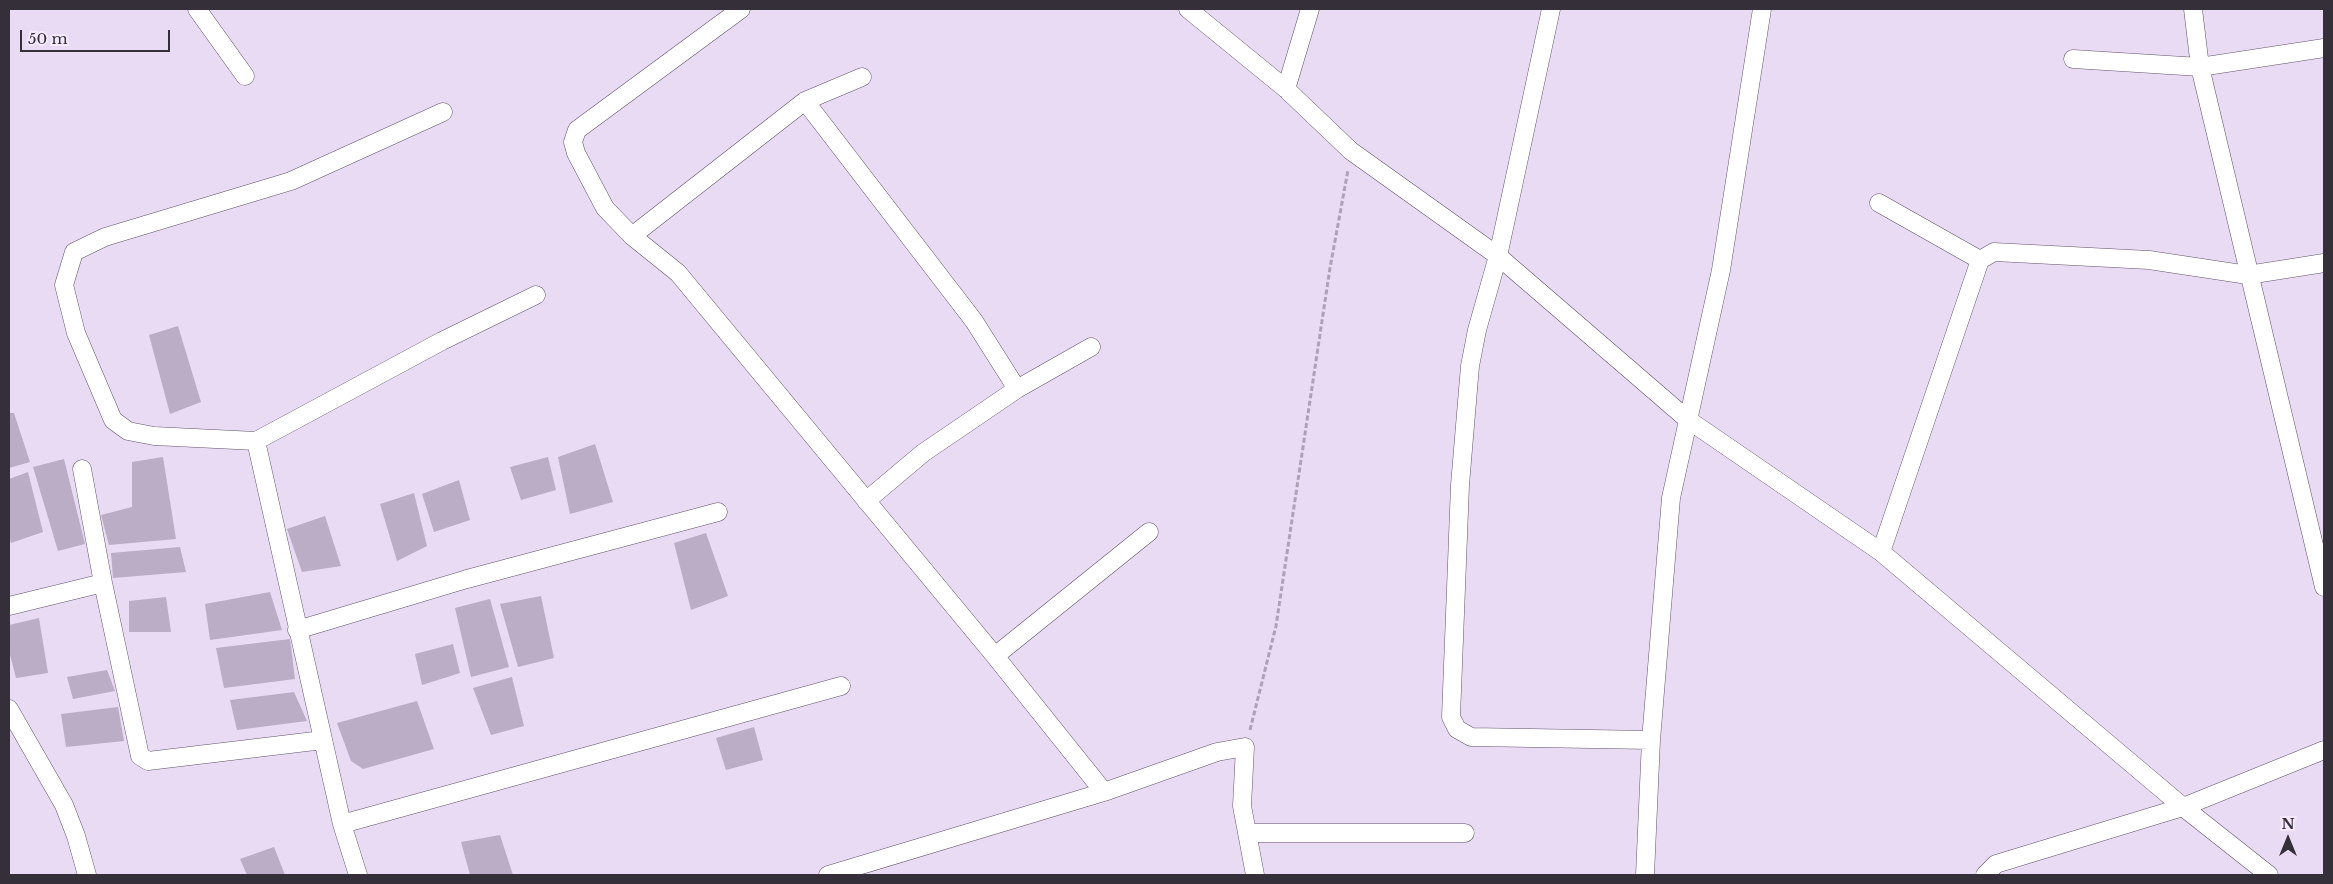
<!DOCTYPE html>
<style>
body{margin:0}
#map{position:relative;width:2333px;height:884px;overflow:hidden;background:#eadbf5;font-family:"Libre Baskerville",serif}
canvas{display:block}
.frame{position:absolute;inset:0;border:10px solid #352f39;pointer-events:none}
.north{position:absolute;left:2263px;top:814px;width:50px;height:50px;-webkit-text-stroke:4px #f5eaff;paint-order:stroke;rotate:0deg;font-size:14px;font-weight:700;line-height:20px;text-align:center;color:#352f39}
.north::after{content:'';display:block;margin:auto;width:18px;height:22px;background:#352f39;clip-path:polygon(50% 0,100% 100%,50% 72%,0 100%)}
.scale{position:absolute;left:20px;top:30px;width:150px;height:22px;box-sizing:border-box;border:2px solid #352f39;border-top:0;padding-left:6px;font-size:15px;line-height:18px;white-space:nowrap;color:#352f39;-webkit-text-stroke:4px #f5eaff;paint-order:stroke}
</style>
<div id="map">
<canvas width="2333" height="884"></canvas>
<div class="frame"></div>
<div class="north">N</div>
<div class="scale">50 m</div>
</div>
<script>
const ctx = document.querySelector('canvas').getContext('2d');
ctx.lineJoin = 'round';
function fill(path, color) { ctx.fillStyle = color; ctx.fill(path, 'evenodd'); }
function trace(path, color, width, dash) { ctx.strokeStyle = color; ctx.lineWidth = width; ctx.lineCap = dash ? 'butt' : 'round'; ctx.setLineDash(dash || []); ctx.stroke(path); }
const building = new Path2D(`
 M178,326L201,402L170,414L149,335Z
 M9,413H14L30,462L9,468Z
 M595,444L613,502L570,514L558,457Z
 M163,457L176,539L109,545L101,515L132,507V462Z
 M548,457L556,490L521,500L510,467Z
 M64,459L85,544L58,551L33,467Z
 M28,472L43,532L11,543L9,537V479Z
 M459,480L470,520L434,532L422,494Z
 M414,493L427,546L397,561L380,504Z
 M325,516L341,566L302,572L287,529Z
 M706,533L728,596L691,610L674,543Z
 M180,547L186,572L113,578L111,553Z
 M270,592L282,630L210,640L205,604Z
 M541,596L554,658L518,667L500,604Z
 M166,597L171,632H129V601Z
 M490,599L509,667L471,677L455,608Z
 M39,618L48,673L16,678L9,651V625Z
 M290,639L295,679L224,688L216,648Z
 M453,644L460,673L422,685L415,654Z
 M107,670L115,691L73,699L67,677Z
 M512,677L524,726L491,735L473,688Z
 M294,692L307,721L237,730L230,700Z
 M417,701L434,749L363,769L351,761L337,723Z
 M118,707L124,741L66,747L61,714Z
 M754,727L763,760L726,770L716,738Z
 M500,835L513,875H470L461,842Z
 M274,847L285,875H247L240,859Z`);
const path = new Path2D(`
 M1250,730L1276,626L1330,268L1348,170`);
const street = new Path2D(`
 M197,9L245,76
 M741,9L577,130L573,142L576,153L605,208L632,236L678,273L995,656L1104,792
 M1188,9L1286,89L1351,151L1498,256L1687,419L1881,552L2183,807L2269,875
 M1551,9L1498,256L1477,330L1470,366L1460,485L1451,717L1457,729L1471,737L1651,740
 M2193,9L2200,67L2324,587
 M2073,59L2200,67L2324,48
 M1286,89L1310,9
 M805,101L974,321L1017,389
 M443,112L291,181L105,237L74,252L64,285L76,333L113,420L128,431L154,436L256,441L442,341L536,295
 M1879,203L1980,260
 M632,236L805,101L862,77
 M256,441L342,824L358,875
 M82,469L103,583L140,756L148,761L323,740
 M866,501L923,453L1017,389L1091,347
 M1881,552L1980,260L1994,252L2149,260L2248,275L2324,263
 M9,606L103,583
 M297,630L467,579L718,512
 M995,656L1149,532
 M9,709L64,805L76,836L87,875
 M342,824L841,686
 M1248,833H1465
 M828,875L1104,792L1217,752L1245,747L1242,806L1255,875
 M1645,875L1651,740L1671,498L1721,270L1762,9
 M1985,875L1996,864L2183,807L2324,750`);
fill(building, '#bbadc6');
trace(street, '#605369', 19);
trace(path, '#ada1b6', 3, [5, 2.5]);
trace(street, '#fff', 18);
</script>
